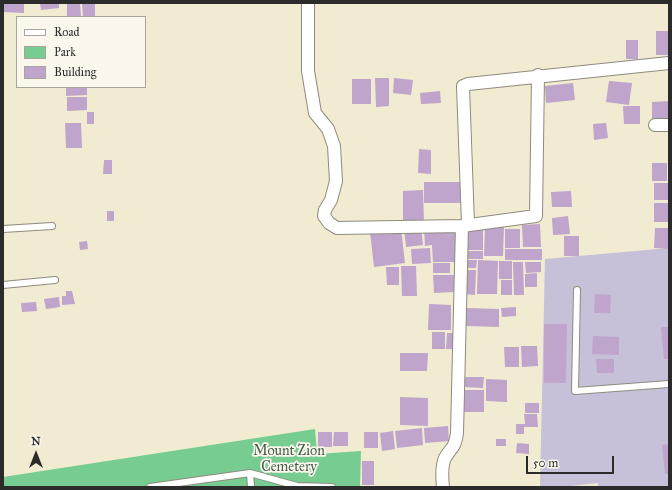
<!DOCTYPE html>
<style>
body{margin:0}
#map{position:relative;width:672px;height:490px;overflow:hidden;background:#f1ebd2;font-family:"IM FELL Great Primer",serif}
canvas{display:block}
.frame{position:absolute;inset:0;border:4px solid #2b2b2b;pointer-events:none}
.legend{position:absolute;left:16px;top:16px;width:130px;height:72px;box-sizing:border-box;background:#fbf7ec;border:1px solid #a8a59f;margin:0;padding:5px 7px;list-style:none;font-size:12px;color:#2b2b2b}
.legend li{display:flex;align-items:center;gap:8px;height:20px}
.legend b{width:20px;border:1px solid #a8a59f}
.north{position:absolute;left:16px;top:434px;width:40px;height:40px;-webkit-text-stroke:3px #fbf7ec;paint-order:stroke;rotate:0deg;font-size:11px;font-weight:700;line-height:16px;text-align:center;color:#2b2b2b}
.north::after{content:'';display:block;margin:auto;width:14px;height:18px;background:#2b2b2b;clip-path:polygon(50% 0,100% 100%,50% 72%,0 100%)}
.scale{position:absolute;left:526px;top:456px;width:88px;height:18px;box-sizing:border-box;border:2px solid #2b2b2b;border-top:0;padding-left:5px;font-size:12px;line-height:14px;white-space:nowrap;color:#2b2b2b;-webkit-text-stroke:3px #fbf7ec;paint-order:stroke}
</style>
<div id="map">
<canvas width="672" height="490"></canvas>
<div class="frame"></div>
<ul class="legend">
<li><b style="height:5px;background:#fff"></b>Road</li>
<li><b style="height:11px;background:#77cd91"></b>Park</li>
<li><b style="height:11px;background:#bfa4cc"></b>Building</li>
</ul>
<div class="north">N</div>
<div class="scale">50 m</div>
</div>
<script>
const ctx = document.querySelector('canvas').getContext('2d');
ctx.lineJoin = 'round';
function fill(path, color) { ctx.fillStyle = color; ctx.fill(path, 'evenodd'); }
function trace(path, color, width, dash) { ctx.strokeStyle = color; ctx.lineWidth = width; ctx.lineCap = dash ? 'butt' : 'round'; ctx.setLineDash(dash || []); ctx.stroke(path); }
function label(font, color, halo, rows, align = 'center') {
  ctx.font = font + ' "IM FELL Great Primer",serif'; ctx.lineWidth = 3.5; ctx.setLineDash([]); ctx.textBaseline = 'middle'; ctx.strokeStyle = halo; ctx.fillStyle = color; for (const [text, x, y, turn = 0] of rows) {
    ctx.save(); ctx.translate(x, y); ctx.rotate((+turn || 0) * Math.PI / 180); ctx.textAlign = isNaN(turn) ? turn : align; if (halo) ctx.strokeText(text, 0, 0); ctx.fillText(text, 0, 0); ctx.restore();
  }
}
const industrial = new Path2D(`
 M669,248V487H598V483L561,487H540L545,259Z`);
const green = new Path2D(`
 M315,429L317,454L361,451L360,487H3V477Z`);
const building = new Path2D(`
 M3,3H24V13L3,12Z
 M40,3H59V8L41,10Z
 M67,3H80L81,17H67Z
 M82,3H95V17H83Z
 M656,31H669V55H656Z
 M626,40H638V59H626Z
 M375,78H389V106L376,107Z
 M394,78L413,80L411,95L393,93Z
 M352,79H371V104H352Z
 M609,81L632,83L629,105L606,102Z
 M573,83L575,100L546,103L545,86Z
 M66,87H87V95L66,96Z
 M440,91L441,103L421,104L420,93Z
 M67,97H87V110L67,111Z
 M668,101V119L652,120V102Z
 M623,106H640V124H624Z
 M87,112H94V124H87Z
 M65,123H81L82,148H66Z
 M606,123L608,138L594,140L593,124Z
 M419,149L431,150V174L418,173Z
 M104,160H112V174H103Z
 M652,163H667V181H652Z
 M424,182H460V203H424Z
 M654,183H668L669,200H654Z
 M423,190L424,222H403V191Z
 M571,191L572,207H552L551,192Z
 M654,203H669V222H654Z
 M107,211H114V221H107Z
 M568,216L570,234L553,235L552,218Z
 M540,224L541,247H523L522,225Z
 M465,226L483,227V250H464Z
 M485,226H504L503,256H484Z
 M421,227L423,245L406,247L404,229Z
 M401,228L405,263L374,267L370,232Z
 M424,228H457V262H433L432,245L425,246Z
 M655,228H669V249L654,248Z
 M505,229H520V248H505Z
 M564,236H579V256H564Z
 M87,241L88,249L80,250L79,242Z
 M430,248L431,263L412,264L411,249Z
 M505,249H542V260H505Z
 M467,251H483V259H467Z
 M465,260H477L476,268H464Z
 M478,260L498,261L497,294H477Z
 M499,261H512V279H499Z
 M513,262H523L524,295H514Z
 M525,262H541V272L526,273Z
 M433,263H450V273H433Z
 M401,266H416L417,296H402Z
 M386,267H399V285H387Z
 M464,270H476L475,295L464,294Z
 M537,273V287H525V274Z
 M433,275H454V292L434,293Z
 M501,280H512V295H501Z
 M66,291H72L75,304L62,305V296H66Z
 M595,294L611,295L610,313H594Z
 M59,297L60,307L46,309L44,299Z
 M36,302L37,311L22,312L21,303Z
 M429,304L451,305V330H428Z
 M516,307V316L502,317L501,308Z
 M466,308L499,309V327L466,326Z
 M544,324H567L566,383H544Z
 M661,327H669V359H664Z
 M432,332H445V349H432Z
 M447,333H457V349H446Z
 M593,336L619,337V355L592,354Z
 M521,346H537L538,366L522,367Z
 M504,347H519V367H505Z
 M400,353H428L427,371H400Z
 M596,359H614V373H597Z
 M463,377H484L483,388L463,387Z
 M486,379L507,380V402L486,401Z
 M463,390H484V412H463Z
 M400,397L428,398V426L400,425Z
 M525,403H539V413H525Z
 M524,414H537L538,427H524V434H516V424H525Z
 M448,426L449,441L425,443L424,428Z
 M422,428L423,445L397,448L395,431Z
 M393,431L395,449L382,451L380,433Z
 M318,432H332V447H318Z
 M334,432H348V446H333Z
 M364,432H378V448H364Z
 M496,439H506V446H496Z
 M517,443L529,444V454L516,453Z
 M669,444V474H665L662,445Z
 M362,461H374V485H362Z`);
const service = new Path2D(`
 M3,229L52,226
 M3,285L55,280
 M577,290L575,391L669,384
 M250,473L251,487
 M150,487L250,473L297,486L332,487`);
const minor = new Path2D(`
 M308,3V71L315,113L328,129L334,146L336,181L331,200L325,210L324,216L329,223L337,228L462,226L536,216L538,75
 M655,125H669
 M468,224L463,86L468,84L669,63
 M443,487C442,478 441,467 445,458C451,447 455,449 457,433L462,226`);
const parkNames = [
 ["Mount Zion",289,452],
 ["Cemetery",289,468]
];
fill(industrial, '#c6c0d9');
fill(green, '#77cd91');
fill(building, '#bfa4cc');
trace(service, '#8e8b7e', 8);
trace(minor, '#8e8b7e', 14);
trace(service, '#fff', 6);
trace(minor, '#fff', 12);
label('14px', '#425c4a', '#fbf7ec', parkNames);
</script>
